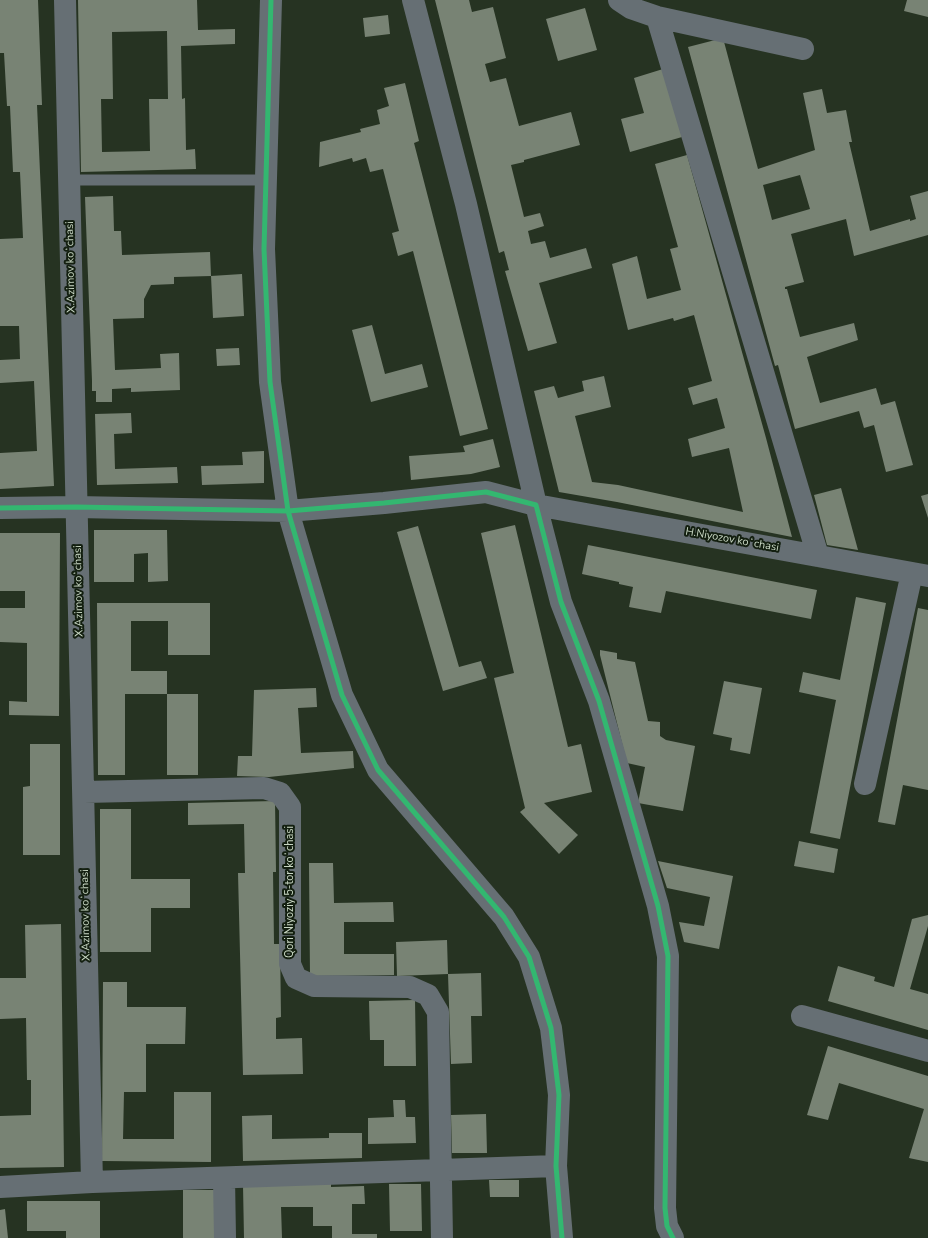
<!DOCTYPE html>
<meta charset="utf-8">
<style>
body{margin:0}
canvas{display:block;background:#263322}
</style>
<canvas width="928" height="1238"></canvas>
<script>
const ctx = document.querySelector('canvas').getContext('2d');
ctx.lineJoin = 'round';
function fill(path, color) { ctx.fillStyle = color; ctx.fill(path, 'evenodd'); }
function trace(path, color, width, dash) { ctx.strokeStyle = color; ctx.lineWidth = width; ctx.lineCap = dash ? 'butt' : 'round'; ctx.setLineDash(dash || []); ctx.stroke(path); }
function label(font, color, halo, rows, align = 'center') {
  ctx.font = font + ' "Nunito Sans",sans-serif'; ctx.lineWidth = 4; ctx.setLineDash([]); ctx.textBaseline = 'middle'; ctx.strokeStyle = halo; ctx.fillStyle = color; for (const [text, x, y, turn = 0] of rows) {
    ctx.save(); ctx.translate(x, y); ctx.rotate((+turn || 0) * Math.PI / 180); ctx.textAlign = isNaN(turn) ? turn : align; if (halo) ctx.strokeText(text, 0, 0); ctx.fillText(text, 0, 0); ctx.restore();
  }
}
const building = new Path2D(`
 M0,0H38L42,105H37L54,486L0,489V453L37,451L34,381L0,383V360L20,359L19,326H0V239L23,238L20,172H13L10,106H7L4,53H0Z
 M78,0H197L198,30L235,29V44L181,46L182,99L185,98L186,150L195,149L196,169L81,172ZM167,31L168,99H149L150,151L102,152L101,99H113L112,32Z
 M435,0H469L472,12L493,7L506,58L485,64L490,82L506,78L519,126L571,112L580,145L524,160V162L511,165L524,217L540,213L544,226L528,231L531,244L545,241L550,258L586,248L592,268L539,283L557,343L528,351L505,271L509,270L504,251L499,253Z
 M907,0H928V17L904,11Z
 M585,8L597,50L558,61L546,19Z
 M388,15L390,34L365,37L363,18Z
 M723,38L758,169L815,150L803,93L822,89L827,113L846,110L852,142H849L870,231L910,219V221L916,219L910,196L928,191V235L854,256L846,219L791,234L804,282L785,287V289H787L800,337L854,323L858,340L807,357L820,403L876,388L881,405L895,401L913,465L886,472L874,425L864,428L859,411L795,429L778,365L775,366L688,47ZM800,175L810,209L772,220L763,185Z
 M663,69L682,137L630,152L621,119L644,113L634,78Z
 M405,83L419,141L414,143L488,429L460,436L413,251L398,256L392,233L399,231L383,169L370,172L366,158L353,162L352,158L319,167L320,142L361,132L360,129L380,124L377,110L389,106L384,88Z
 M687,155L766,438L792,537L617,502L559,492L534,391L554,386L558,398L584,391L582,381L604,376L611,407L575,416L592,482L618,485L743,512L729,448L692,457L688,439L725,428L717,398L693,405L688,388L712,381L694,315L674,321L673,318L628,330L612,264L637,256L647,299L681,290L670,249L678,247L655,164Z
 M113,196L114,231H121L122,255L210,252L211,276L174,277V284L151,285L144,299V318L113,319L115,370L161,368L160,354L179,353L180,390L131,392V388L112,389V402H96V391H92V381L85,197Z
 M242,274L244,316L213,318L211,276Z
 M372,325L385,374L422,364L428,387L371,402L352,330Z
 M239,348L240,365L217,366L216,349Z
 M131,413L132,433L114,434L115,469L177,467L178,483L97,485L95,414Z
 M493,439L500,467L471,474L411,480L409,456L465,452L463,446Z
 M264,451V483L202,485L201,466L243,465L242,452Z
 M841,488L858,550L827,545L814,495Z
 M928,494V518L921,496Z
 M515,525L568,747L581,744L592,792L544,803L578,835L559,854L520,812L525,808L494,678L514,673L481,533Z
 M418,526L459,667L481,661L487,678L443,691L397,532Z
 M94,530H167L168,581L148,582V553L134,554V582H94Z
 M0,533H60L59,716L9,715V701L27,702V643L0,642V608H25V591H0Z
 M588,545L817,590L811,619L666,591L661,613L629,607L633,587L619,584V582L582,574Z
 M856,597L886,603L840,839L810,833L836,700L799,692L803,672L840,680Z
 M97,603H210V655H168V621H131V671H167V694H125V775H98Z
 M918,608L928,610V790L903,785L895,825L878,822Z
 M600,650L617,653V659L635,662L648,721L660,722V736L666,740L695,746L683,811L638,803L645,767L627,763L600,655Z
 M724,681L762,688L750,754L730,750L732,738L713,734Z
 M316,688L317,707L298,708L301,753L353,751L354,768L269,777L237,776L238,756H252L254,690Z
 M167,694H198V775H167Z
 M30,744H60V855H23V787L30,786Z
 M275,801L276,872H273L274,944H280L281,1017L276,1018V1039L302,1038L303,1074L243,1075L238,873H245L244,824L188,825V803Z
 M100,809H131V879H190V908H151V952H100Z
 M799,841L838,849L834,873L794,866Z
 M658,861L733,876L719,949L684,942L679,922L704,926L710,897L667,888Z
 M309,863H333L334,903L393,902L394,922H344V954H394V975L310,976Z
 M928,915V926L910,989L928,994V1030L828,1001L838,966L875,977L874,981L894,987L912,919Z
 M61,924L64,1167L0,1168V1116L31,1115V1080H27L26,1018L0,1019V978H26L25,925Z
 M447,940L448,974L397,976L396,942Z
 M481,973L482,1016H471L472,1063L451,1064L448,974Z
 M103,982H127V1007H186L185,1044H146V1092H124L123,1139H174V1092H211V1162L102,1161Z
 M415,1000L416,1066H384V1040H370L369,1001Z
 M828,1046L928,1076V1162L909,1158L924,1109L839,1083L828,1120L807,1115Z
 M393,1100H405L406,1117H415L416,1143L368,1144V1118L394,1117Z
 M486,1114L487,1153H452L451,1115Z
 M272,1115V1139L329,1138V1133H362V1158L243,1161L242,1116Z
 M489,1180H519V1197H490Z
 M331,1184V1187L364,1186L365,1204H352V1234H377V1238H332V1226H313V1207H281L282,1238H244L243,1185Z
 M389,1184H421L422,1231H390Z
 M183,1190H216V1238H183Z
 M27,1201H100V1238H66V1231H27Z
 M5,1209L8,1238H0V1210Z`);
const lane = new Path2D(`
 M69,180H266`);
const street = new Path2D(`
 M65,0L92,1182
 M271,0L264,249L270,382L288,511L342,695L378,770L504,917L529,957L551,1028L559,1095L556,1166L562,1238
 M413,0L466,204L536,505L928,576
 M619,0L631,8L657,17L803,49
 M657,17L818,556
 M0,508L76,507L288,511L384,503L486,492L536,505L561,602L599,701L658,906L668,956L665,1208L667,1226L673,1238
 M865,784L912,573
 M84,792L264,788L280,793L290,807V964L296,978L314,986L410,987L428,995L438,1012L442,1238
 M802,1016L928,1051
 M224,1178L225,1238
 M0,1187L92,1182L556,1166`);
const cycleway = new Path2D(`
 M271,0L264,249L270,382L288,511L342,695L378,770L504,917L529,957L551,1028L559,1095L556,1166L562,1238
 M0,508L76,507L288,511L384,503L486,492L536,505L561,602L599,701L658,906L668,956L665,1208L667,1226L673,1238`);
const streetNames = [
 ["X.Azimov koʻchasi",71,267,-91],
 ["H.Niyozov koʻchasi",732,540,10],
 ["X.Azimov koʻchasi",79,591,-91],
 ["Qori Niyoziy 5-tor koʻchasi",290,892,-90],
 ["X.Azimov koʻchasi",86,915,-91]
];
fill(building, '#788374');
trace(lane, '#666f74', 11);
trace(street, '#666f74', 22);
trace(cycleway, '#33b770', 5);
label('11px', '#c9d8c4', '#131f10', streetNames);
</script>
